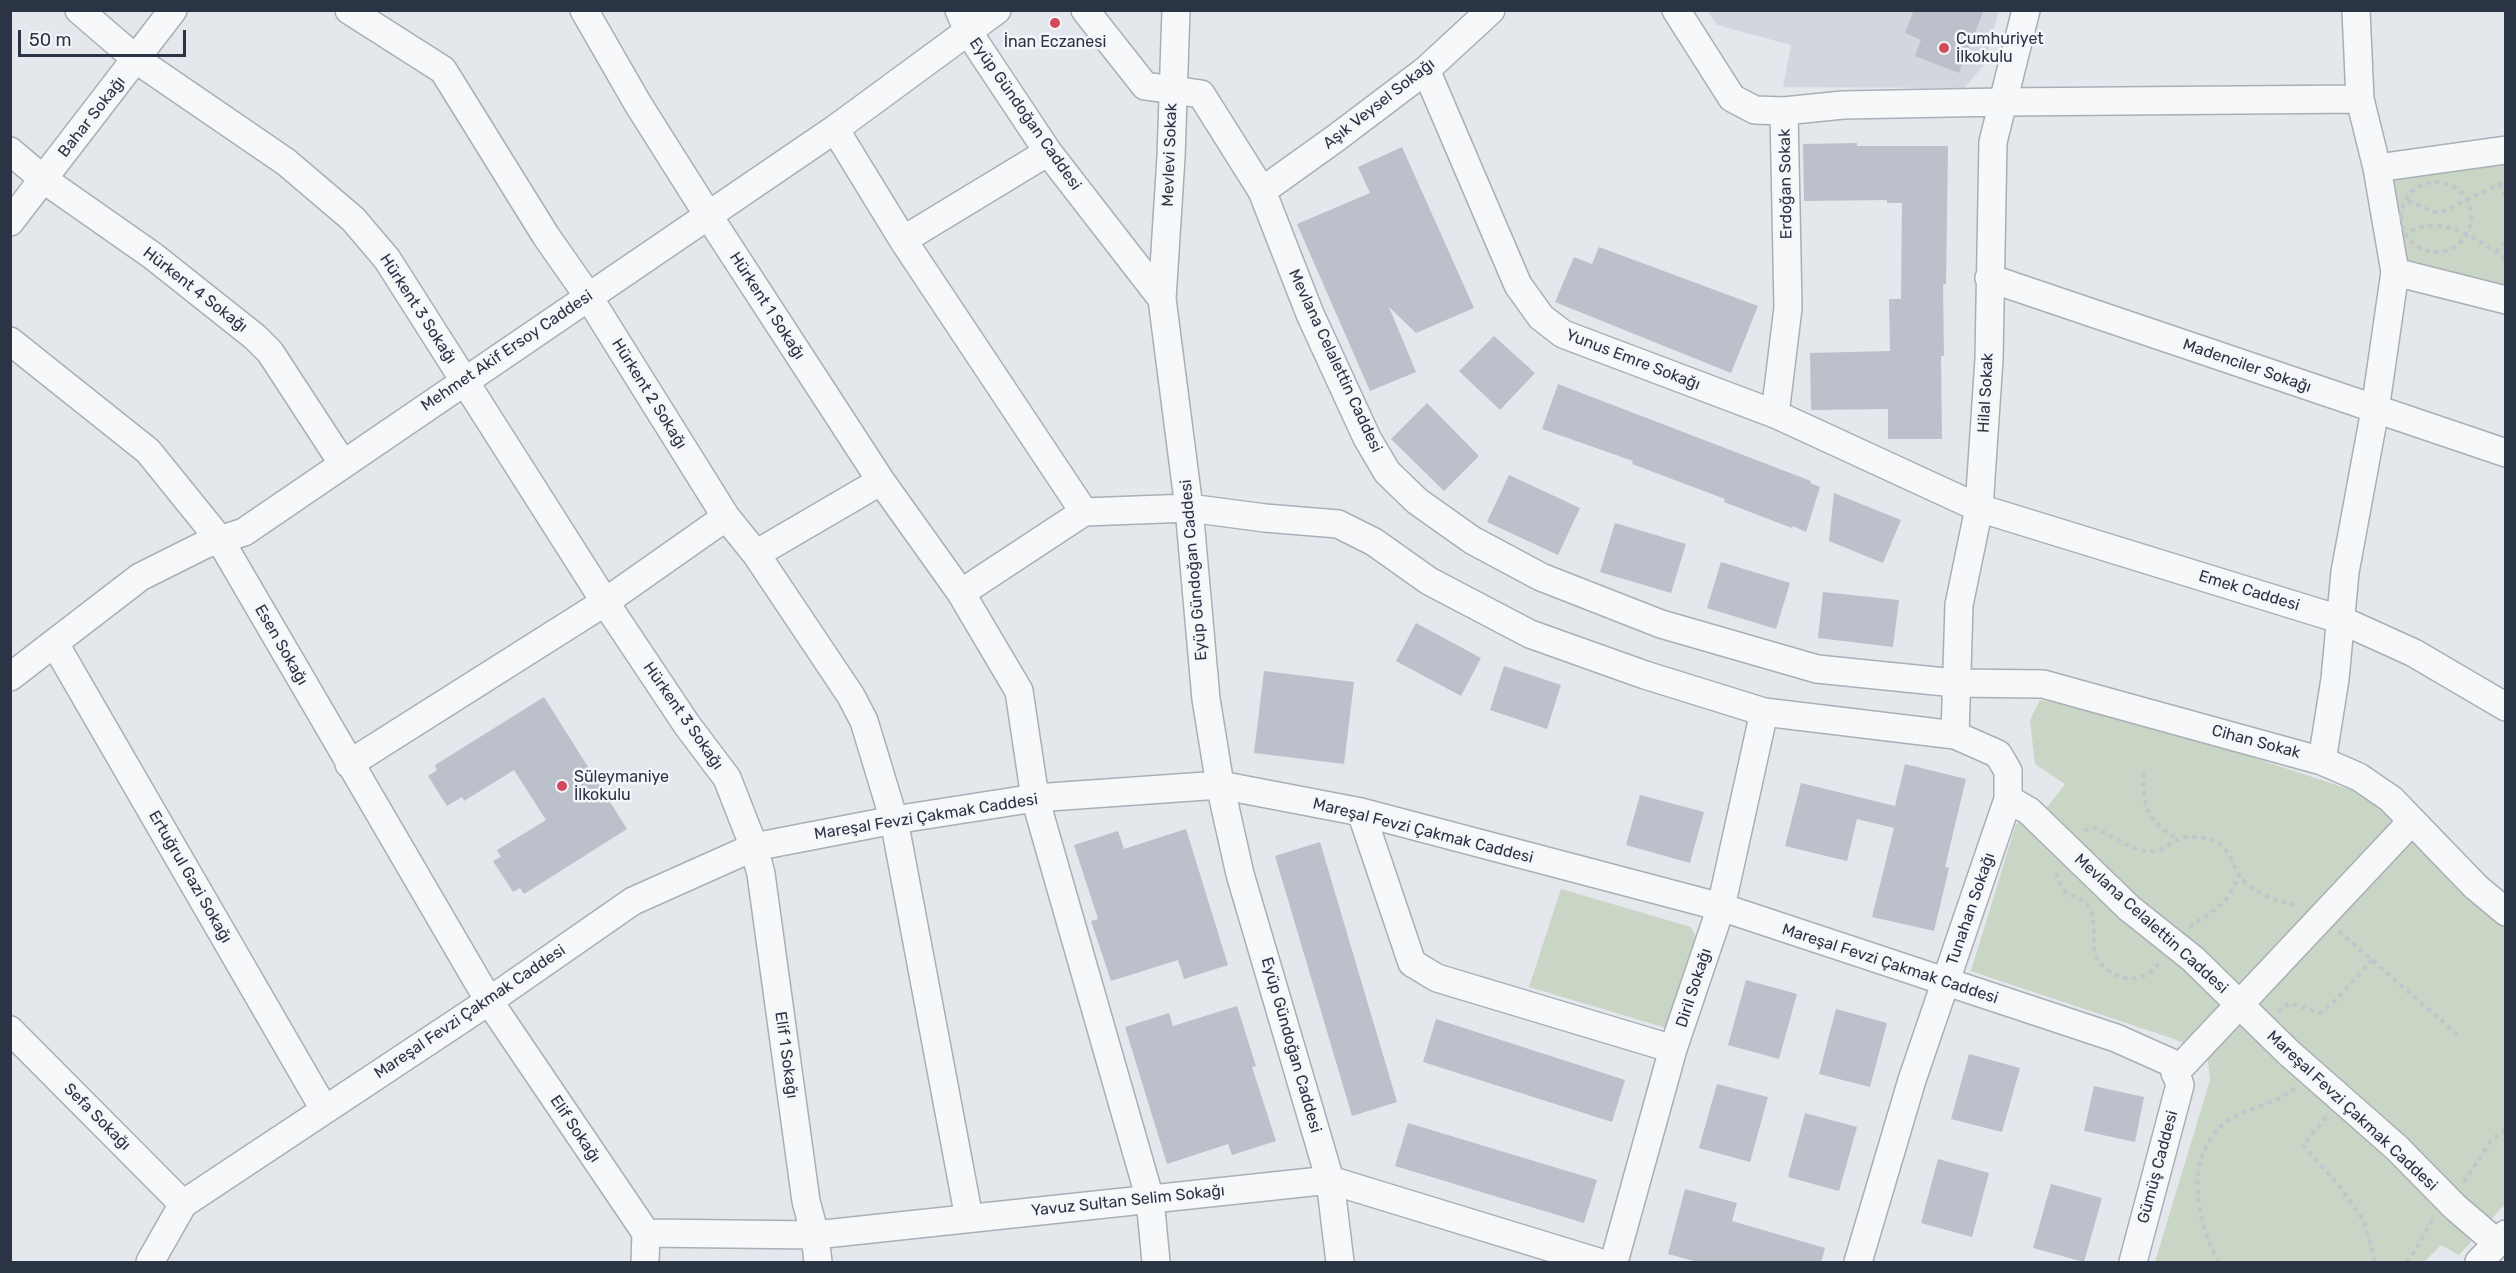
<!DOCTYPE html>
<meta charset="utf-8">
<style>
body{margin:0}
#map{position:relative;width:2516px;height:1273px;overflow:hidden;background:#e4e7ec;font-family:Rubik,sans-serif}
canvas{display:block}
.frame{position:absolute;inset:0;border:12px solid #2b3445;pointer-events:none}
.scale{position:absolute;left:18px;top:30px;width:168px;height:27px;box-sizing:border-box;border:3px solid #2b3445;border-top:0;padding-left:8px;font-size:18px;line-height:21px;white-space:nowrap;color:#2b3445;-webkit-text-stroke:4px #f4f6f9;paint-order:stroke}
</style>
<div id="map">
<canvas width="2516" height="1273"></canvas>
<div class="frame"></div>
<div class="scale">50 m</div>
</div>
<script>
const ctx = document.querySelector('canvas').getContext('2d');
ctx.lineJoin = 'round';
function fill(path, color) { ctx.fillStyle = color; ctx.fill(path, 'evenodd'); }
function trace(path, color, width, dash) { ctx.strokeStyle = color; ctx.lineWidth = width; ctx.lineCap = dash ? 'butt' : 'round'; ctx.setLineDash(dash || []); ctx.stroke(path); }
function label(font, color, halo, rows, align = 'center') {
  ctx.font = font + ' Rubik,sans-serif'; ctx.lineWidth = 5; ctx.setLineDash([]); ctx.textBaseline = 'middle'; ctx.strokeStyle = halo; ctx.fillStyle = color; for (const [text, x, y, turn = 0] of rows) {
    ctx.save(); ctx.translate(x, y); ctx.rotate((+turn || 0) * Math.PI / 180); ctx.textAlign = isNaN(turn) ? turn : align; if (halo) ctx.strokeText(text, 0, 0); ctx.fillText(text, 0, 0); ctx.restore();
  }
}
const built = new Path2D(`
 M1707,11H1999L1984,65L1964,88L1783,87L1791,45L1717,25Z`);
const green = new Path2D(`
 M2505,161V288L2407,261L2403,255L2385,182Z
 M2040,700L2139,720L2367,795L2505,926V1204L2459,1255L2441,1245L2424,1262H2155L2210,1080L2207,1053L2174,1039L1971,971L2016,824L2044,811L2065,784L2035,764L2030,720Z
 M1561,889L1691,927L1698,941L1673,1030L1529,987Z`);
const building = new Path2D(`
 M1914,10H1984L1959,73L1915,56L1921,40L1905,33Z
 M1857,143V146H1948L1946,284H1943L1944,356H1941L1942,439H1888V409L1811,410L1810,353L1890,351L1889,299H1901L1902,203H1887V200L1804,201L1803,144Z
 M1402,147L1474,308L1416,333L1389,307L1416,372L1370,391L1297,224L1370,193L1358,167Z
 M1599,247L1758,306L1731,373L1555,302L1574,257L1592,264Z
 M1494,336L1535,373L1500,410L1459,371Z
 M1558,384L1811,481L1810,483L1820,487L1806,532L1793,526L1792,528L1724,502L1725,499L1632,464L1633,461L1542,429Z
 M1427,403L1479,456L1444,491L1391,439Z
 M1509,475L1580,508L1558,555L1487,522Z
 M1834,493L1901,520L1883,563L1829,541Z
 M1615,523L1686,544L1671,593L1600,572Z
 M1721,562L1790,583L1776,629L1707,608Z
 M1823,592L1899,600L1893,647L1818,638Z
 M1416,623L1481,658L1461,696L1396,661Z
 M1504,666L1561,685L1547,729L1490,710Z
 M1264,671L1354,682L1344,764L1254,753Z
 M544,697L627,829L524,894L520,888L513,892L493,861L501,857L497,850L546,820L514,770L464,801L462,797L447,806L428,776L437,770L435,765Z
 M1905,764L1966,779L1945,867L1949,868L1934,931L1872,917L1894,828L1857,819L1847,861L1785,846L1801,783L1895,806Z
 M1640,795L1704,812L1690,863L1626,845Z
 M1186,829L1228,965L1184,979L1178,960L1111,981L1091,921L1098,919L1074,845L1118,831L1124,849Z
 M1320,842L1397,1102L1352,1116L1275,856Z
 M1746,980L1797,994L1779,1059L1728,1045Z
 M1237,1006L1256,1066L1252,1067L1276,1141L1232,1155L1228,1144L1167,1164L1125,1027L1169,1013L1173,1026Z
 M1836,1009L1887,1023L1870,1087L1819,1074Z
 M1436,1019L1625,1080L1612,1122L1423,1062Z
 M1969,1054L2020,1068L2002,1132L1951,1119Z
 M1717,1084L1768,1097L1750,1162L1699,1148Z
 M2094,1086L2144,1097L2135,1142L2084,1131Z
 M1805,1113L1857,1127L1839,1191L1788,1177Z
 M1408,1123L1597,1180L1584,1223L1395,1166Z
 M1938,1159L1989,1173L1972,1237L1921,1223Z
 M2051,1184L2102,1198L2084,1262L2033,1248Z
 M1685,1189L1737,1203L1732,1221L1825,1248L1821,1263H1701L1668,1254Z`);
const path = new Path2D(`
 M2401 217a35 35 0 1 1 70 0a35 35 0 1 1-70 0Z
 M2499,184L2506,197
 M2408,201L2434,212L2444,211L2506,181
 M2411,231C2444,215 2480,240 2506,260
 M2496,252L2506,242
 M2143,773C2143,806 2147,823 2179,839
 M2084,830L2096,828C2115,837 2132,853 2155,851C2166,850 2171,842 2180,839C2188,835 2203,837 2212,840C2231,845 2232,870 2245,882C2261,897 2279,901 2299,906
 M2056,873C2059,880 2062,890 2068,893C2077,899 2085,899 2090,909C2097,924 2091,941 2096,956C2098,962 2103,965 2108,970C2125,984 2147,981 2160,962
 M2189,927C2217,908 2225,908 2239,875
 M2339,931L2460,1037
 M2278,1012L2290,1003L2320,1013L2332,1004L2373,959
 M2326,1117L2303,1145L2340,1187L2364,1221L2375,1262
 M2464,1182L2492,1139L2506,1130
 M2219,1262C2196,1223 2183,1156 2225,1123C2245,1107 2276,1105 2295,1088
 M2406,1262L2415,1251L2433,1218`);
const minor = new Path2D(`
 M79,10L137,60L286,162L353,219L387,259L605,602L687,725L727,778L754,847L761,874L806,1201L815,1235L818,1262
 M349,10L443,70L546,236L588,296L726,517L756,554L851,696L864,721L894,820L969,1218
 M584,10L638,104L708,215L881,481L961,593L1019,691L1035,798L1150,1199L1156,1262
 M959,10L969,33L1048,152L1162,299L1189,508L1206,699L1220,785L1240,874L1330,1180L1340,1262
 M1085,10L1145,86L1201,94L1262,191L1310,314L1367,438L1387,472L1417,501L1472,540L1541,577L1661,624L1817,669L1955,683L2043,684L2322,761L2359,777L2391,799L2476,887L2506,912
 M1676,10L1732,98L1755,110L1784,111L1843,105L2002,102L2360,99
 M1426,70L1518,285L1541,317L1563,334L1775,414L1979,508L2339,619L2414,653L2506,707
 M835,129L903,240
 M10,151L43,179L153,256L255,337L270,352L343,464
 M1048,152L903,240L1084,512
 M2377,168L2506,150
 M1262,191L1336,138L1426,70L1491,10
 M10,222L173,10
 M2395,272L2506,300
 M1989,278L2506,453
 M1162,299L1171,157L1176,10
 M10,341L148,451L220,540L489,1001L646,1233L645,1262
 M1775,414L1788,308L1784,111
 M756,554L881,481
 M961,593L1084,512L1189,508L1265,518L1338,524L1374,542L1429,581L1530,634L1645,675L1764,712L1955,735
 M55,644L324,1109
 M10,677L140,577L204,545L244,532L835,129L997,10
 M2322,761L2335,679L2345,572L2375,410L2395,272L2377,168L2360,99L2356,10
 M349,764L605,602L726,517
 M2008,799L2029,811L2129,908L2193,959L2288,1052L2397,1148L2455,1207L2497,1243
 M1361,812L1412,963L1437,978L1673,1049
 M10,1030L183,1204
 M2175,1073L2412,821
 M646,1233L815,1235L1330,1180L1598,1262
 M150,1262L183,1204L489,1001L633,901L754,847L894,820L1035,798L1220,785L1361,812L1721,907L2116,1038L2172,1063L2180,1085L2133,1262
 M1614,1262L1673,1049L1721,907L1764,712
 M1858,1262L1912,1080L2008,799V771L1998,754L1955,735L1959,605L1979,508L1989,359L1993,142L2026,10
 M2479,1262L2506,1234`);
const markers = [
 [1055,23,6,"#d1495b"],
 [1944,48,6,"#d1495b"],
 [562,786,6,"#d1495b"]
];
const poiNames = [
 ["Cumhuriyet",1956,39],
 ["İlkokulu",1956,57],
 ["İnan Eczanesi",1055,42,"center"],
 ["Süleymaniye",574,777],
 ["İlkokulu",574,795]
];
const streetNames = [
 ["Aşık Veysel Sokağı",1379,104,-38],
 ["Eyüp Gündoğan Caddesi",1025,114,55],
 ["Bahar Sokağı",92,117,-52],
 ["Mevlevi Sokak",1170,155,-88],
 ["Erdoğan Sokak",1786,184,-91],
 ["Hürkent 4 Sokağı",195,290,38],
 ["Hürkent 1 Sokağı",767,306,57],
 ["Hürkent 3 Sokağı",418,309,57],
 ["Mehmet Akif Ersoy Caddesi",507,351,-34],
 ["Yunus Emre Sokağı",1633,360,21],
 ["Mevlana Celalettin Caddesi",1335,361,65],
 ["Madenciler Sokağı",2247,366,19],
 ["Hilal Sokak",1986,393,-87],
 ["Hürkent 2 Sokağı",649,394,58],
 ["Eyüp Gündoğan Caddesi",1194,570,-95],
 ["Emek Caddesi",2249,591,17],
 ["Esen Sokağı",281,645,60],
 ["Hürkent 3 Sokağı",683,716,55],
 ["Cihan Sokak",2256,742,15],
 ["Mareşal Fevzi Çakmak Caddesi",926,817,-9],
 ["Mareşal Fevzi Çakmak Caddesi",1423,831,14],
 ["Ertuğrul Gazi Sokağı",190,877,60],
 ["Tunahan Sokağı",1971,909,-71],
 ["Mevlana Celalettin Caddesi",2151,924,42],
 ["Mareşal Fevzi Çakmak Caddesi",1890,964,18],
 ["Diril Sokağı",1694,988,-72],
 ["Mareşal Fevzi Çakmak Caddesi",470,1012,-34],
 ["Eyüp Gündoğan Caddesi",1291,1045,74],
 ["Elif 1 Sokağı",786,1055,82],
 ["Mareşal Fevzi Çakmak Caddesi",2352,1111,43],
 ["Sefa Sokağı",97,1117,45],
 ["Elif Sokağı",575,1129,56],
 ["Gümüş Caddesi",2158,1167,-75],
 ["Yavuz Sultan Selim Sokağı",1128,1201,-6]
];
fill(built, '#d2d6de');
fill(green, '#c9d6c5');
fill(building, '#bbc0ca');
trace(minor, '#a9aeb7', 30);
trace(path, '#c2c5cb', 4, [4.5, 4.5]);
trace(minor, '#f7f8fa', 27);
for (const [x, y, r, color] of markers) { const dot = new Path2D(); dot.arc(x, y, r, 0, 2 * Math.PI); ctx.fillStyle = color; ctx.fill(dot); trace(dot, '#f4f6f9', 2); }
label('16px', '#2b3445', '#f4f6f9', poiNames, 'left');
label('16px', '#2b3445', '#f4f6f9', streetNames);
</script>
